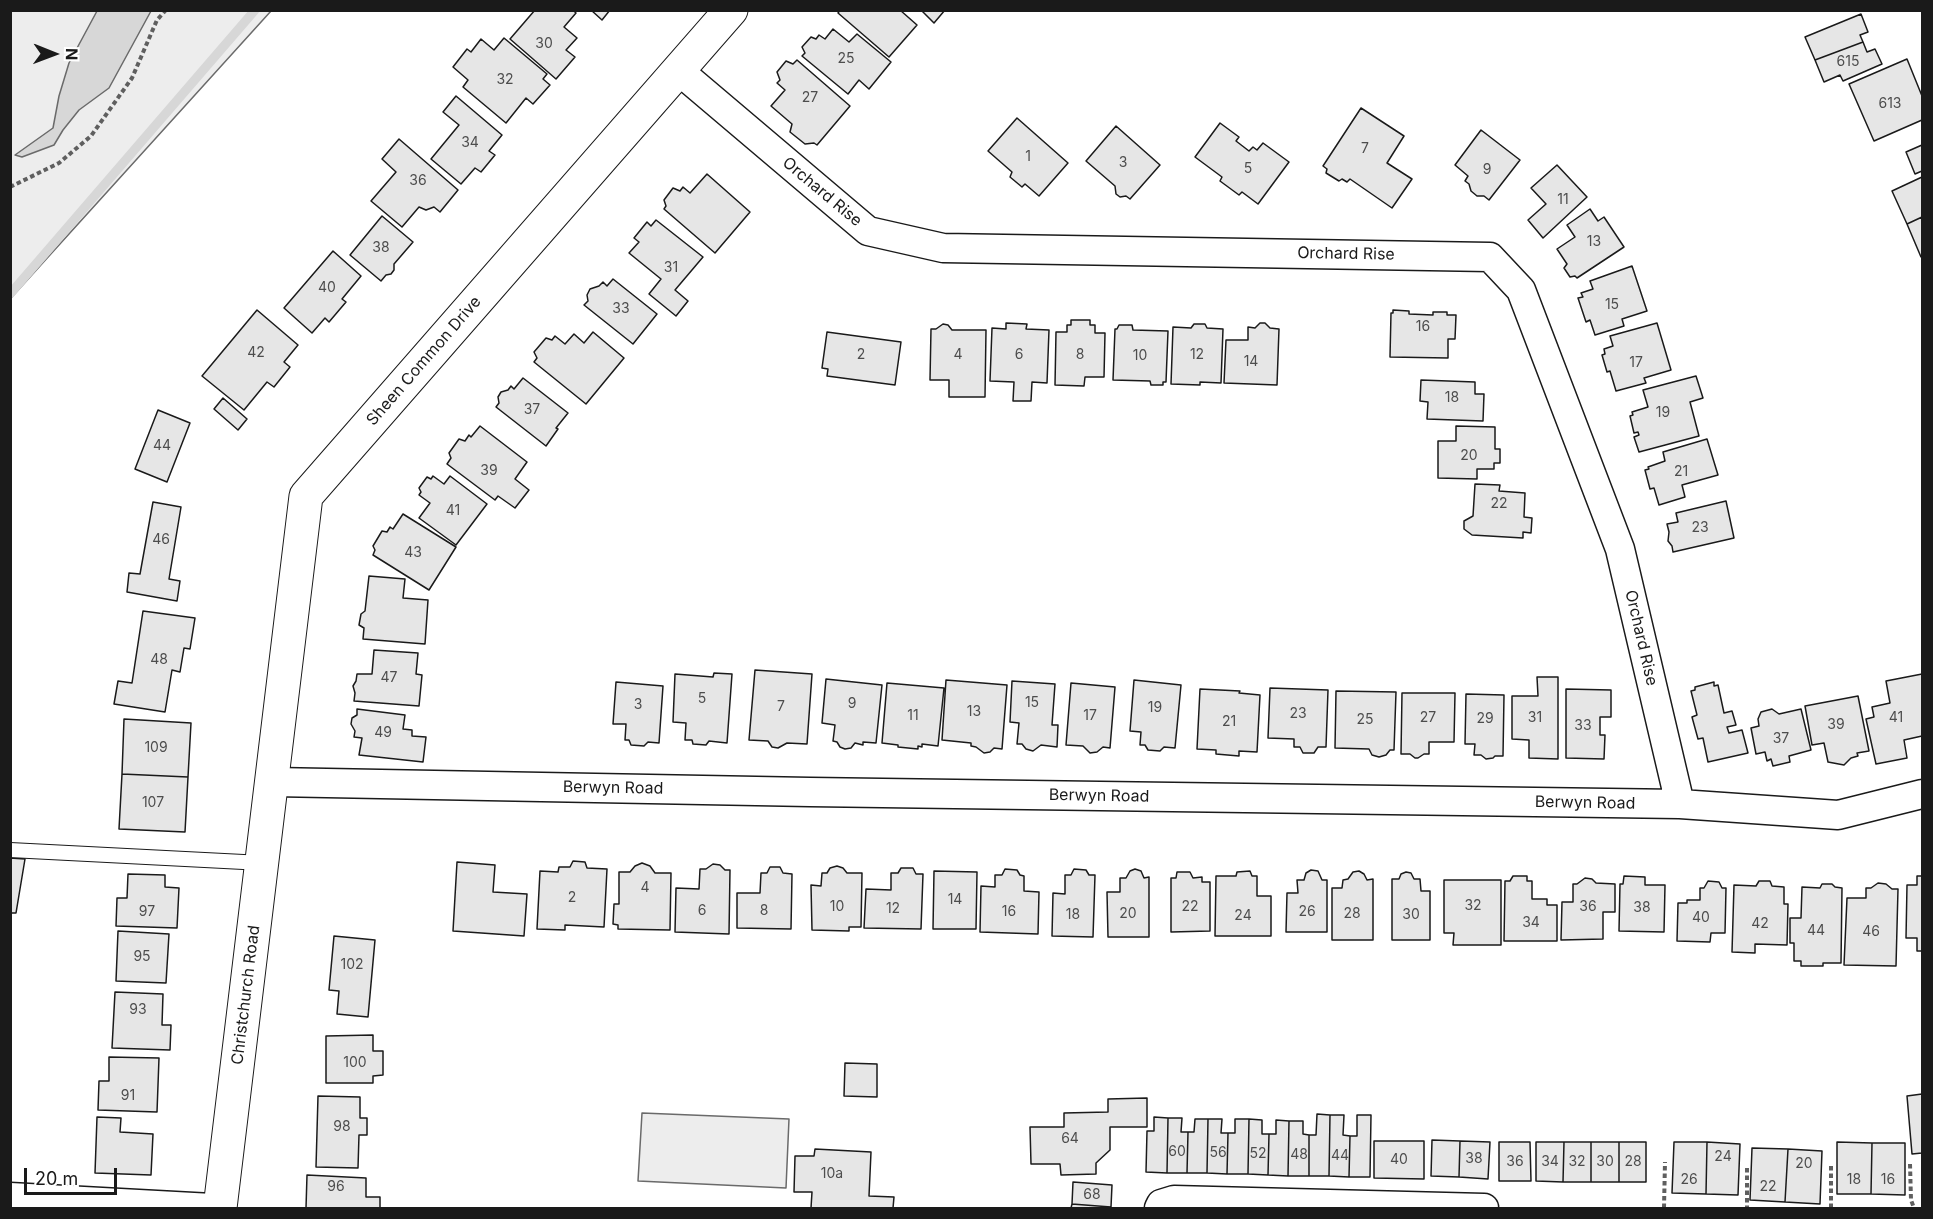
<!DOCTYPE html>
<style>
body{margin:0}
#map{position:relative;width:1933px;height:1219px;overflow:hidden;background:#fff;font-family:Inter,sans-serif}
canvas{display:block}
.frame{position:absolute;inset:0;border:12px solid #1a1a1a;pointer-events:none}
.north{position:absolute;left:24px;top:24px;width:60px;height:60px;-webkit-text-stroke:4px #fff;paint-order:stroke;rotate:91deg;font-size:16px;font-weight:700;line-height:24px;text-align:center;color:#1a1a1a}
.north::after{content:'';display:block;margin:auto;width:21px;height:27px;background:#1a1a1a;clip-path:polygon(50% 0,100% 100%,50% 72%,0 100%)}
.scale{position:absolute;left:24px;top:1168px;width:93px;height:27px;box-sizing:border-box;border:3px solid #1a1a1a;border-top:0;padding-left:8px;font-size:18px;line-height:21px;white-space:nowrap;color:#1a1a1a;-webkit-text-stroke:4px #fff;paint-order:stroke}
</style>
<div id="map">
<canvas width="1933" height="1219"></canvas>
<div class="frame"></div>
<div class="north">N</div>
<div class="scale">20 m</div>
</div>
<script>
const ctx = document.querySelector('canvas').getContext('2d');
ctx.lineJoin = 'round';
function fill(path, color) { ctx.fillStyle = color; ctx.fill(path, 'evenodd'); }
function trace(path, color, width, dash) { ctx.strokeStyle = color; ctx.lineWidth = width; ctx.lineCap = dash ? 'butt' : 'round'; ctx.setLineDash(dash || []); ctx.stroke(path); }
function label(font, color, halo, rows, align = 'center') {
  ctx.font = font + ' Inter,sans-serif'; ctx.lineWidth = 4.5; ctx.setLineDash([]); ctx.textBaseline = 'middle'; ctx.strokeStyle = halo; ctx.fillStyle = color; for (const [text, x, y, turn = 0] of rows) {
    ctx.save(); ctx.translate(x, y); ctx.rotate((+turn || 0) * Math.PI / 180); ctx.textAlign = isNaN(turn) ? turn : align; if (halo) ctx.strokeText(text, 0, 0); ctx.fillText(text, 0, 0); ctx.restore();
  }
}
const green = new Path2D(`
 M11,11H271L11,298Z
 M642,1113L789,1119L786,1188L638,1181Z`);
const water = new Path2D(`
 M97,11H151L109,88L79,110L63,130L54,145L22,157L15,155L53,128L59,96L69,63Z`);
const stream = new Path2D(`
 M10,294L255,10`);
const building = new Path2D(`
 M535,10H573L576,13L564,27L577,38L566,50L575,57L556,79L510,39Z
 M591,10H610L602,20Z
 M840,10H900L917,25L889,57L838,13Z
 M921,10H945L934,23Z
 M1861,14L1868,32L1860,35L1863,42L1815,60L1805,37Z
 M833,29L849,42L857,34L891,62L869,89L859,80L848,94L802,56L805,53L802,47L811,37L816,39L819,35L825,39Z
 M504,38L547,74L543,79L550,85L533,104L526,98L506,123L463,87L468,80L453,67L467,49L471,52L481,39L494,50Z
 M1863,42L1867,52L1875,49L1882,64L1843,81L1840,75L1824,82L1815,60Z
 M1907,59L1922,96V120L1874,141L1849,84Z
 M797,60L850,106L817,145L814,143L805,144L790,132L792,124L771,106L785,90L777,83L780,80L777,72L786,61L793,64Z
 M456,96L502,135L489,151L495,155L481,172L475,168L461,184L431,159L459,125L443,112Z
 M1361,108L1404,136L1387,163L1412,179L1392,208L1350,179L1347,182L1342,179L1339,181L1326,173L1327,169L1323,166Z
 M1017,118L1068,163L1039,196L1025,184L1022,187L1010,177L1012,172L988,151Z
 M1220,123L1239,137L1236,141L1249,151L1253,147L1257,150L1263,143L1289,162L1258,204L1242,192L1239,195L1220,181L1222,177L1195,157Z
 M1116,126L1160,165L1130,199L1126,196L1120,197L1116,194L1115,186L1086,161Z
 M1481,130L1520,160L1489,200L1484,196H1477L1471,191L1469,184L1465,181L1468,176L1455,165Z
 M399,139L458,190L440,212L434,207L426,210L419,207L402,227L371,201L396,172L382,159Z
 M1922,145V171L1915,174L1906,152Z
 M1557,165L1587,197L1543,238L1528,220L1546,204L1531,188Z
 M707,174L750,212L715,253L664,209L666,206L664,200L673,188L680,191L683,187L690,193Z
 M1922,177V217L1907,224L1892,191Z
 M1590,209L1598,221L1604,217L1624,247L1577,278L1575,276L1570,277L1564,268L1567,264L1557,249L1575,237L1567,225Z
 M382,216L413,242L394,264V270L391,274L386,275L381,281L350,255Z
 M1922,217V257H1921L1907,224Z
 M656,220L703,257L675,290L688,301L676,316L649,294L661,279L629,253L639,242L634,238L647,222L651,226Z
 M333,251L361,276L342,299L346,302L329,322L325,318L312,333L284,308Z
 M1632,266L1647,311L1622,319L1624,326L1595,335L1590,320L1586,322L1578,298L1583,297L1581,293L1593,289L1590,281Z
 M613,279L657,314L633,344L584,305L588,301L587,295L590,289L599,286L603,282L607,286Z
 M257,310L298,345L284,362L290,367L274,387L267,382L244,410L202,376Z
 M1393,310L1409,311V314L1433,315V312H1447V315H1456L1455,339H1448V358L1390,357L1391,313H1393Z
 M1071,320H1090V325H1095V333H1105L1104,377H1085L1084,386L1055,385L1056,332H1067V325H1071Z
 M1006,323L1027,324L1026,329L1049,330L1047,383L1032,382L1031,401H1013L1014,382L990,381L992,328L1006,329Z
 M1260,323H1265L1270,328L1279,329L1277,385L1224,383L1226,340H1248V327L1255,328Z
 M1657,323L1671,370L1644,378L1646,383L1616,391L1610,371L1607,372L1602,355L1605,354L1604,349L1613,346L1610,336Z
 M943,324L948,325L952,330H986L985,397H949V380H930L931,329H936Z
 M1194,324H1205L1207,328L1223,329L1221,383L1200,382V385L1171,384L1173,327L1191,328Z
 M1119,325H1132L1133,330L1168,331L1166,382H1163V385H1151L1150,381L1113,380L1115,329H1117Z
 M593,332L624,358L586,404L534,362L537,358L534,352L546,338L552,340L555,336L565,344L574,334L584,343Z
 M827,332L901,342L895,385L827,376L828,369L822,368Z
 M1696,376L1703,398L1690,402L1699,436L1639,452L1634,437L1639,435L1638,432L1634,433L1630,416L1633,415L1632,412L1648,407L1643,390Z
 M523,378L568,413L556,428L558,429L546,446L496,407L499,403L498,397L501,392L508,390L511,386L514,389Z
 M1421,380L1475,382V394H1484L1483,421L1427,419L1428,402L1420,401Z
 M223,398L247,419L238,430L214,409Z
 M158,410L190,423L167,482L135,469Z
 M480,426L527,462L515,479L529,490L515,508L498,496L495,500L447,464L451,458L449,453L459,439L465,441L469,435L471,437Z
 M1456,426L1495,427V449H1500V463H1494V469H1477V479L1438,478V441H1456Z
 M1707,439L1718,475L1682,485L1685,497L1659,505L1654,488L1650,489L1645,470L1649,469L1648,467L1665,461L1663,452Z
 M433,476L444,484L450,476L487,504L456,545L419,518L430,503L419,495L421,492L419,488L427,477L431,479Z
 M1475,484L1500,485L1499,491L1525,493L1524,517L1532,518L1531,533L1523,532V538L1472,535L1464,529V521L1473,516Z
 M1726,501L1734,538L1673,552L1672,546L1668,541L1669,532L1667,524L1678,522L1676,513Z
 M153,502L181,507L169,579L180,581L177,601L127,592L129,573L140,574Z
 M403,514L456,547L429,590L373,555L375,550L373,546L382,531L387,532L390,527L393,529Z
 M369,576L405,579L403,598L428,600L425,644L363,639L364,628L359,625L361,614L365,611Z
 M143,611L195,618L190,649L184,648L180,672L172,670L165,712L114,704L118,681L132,683Z
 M374,650L418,653L416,674L422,675L419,706L354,701L355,693L353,686L356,681L357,674H372Z
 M755,670L812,674L807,744L787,743L778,748L772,747L768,741L749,740Z
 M714,673L732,674L727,743L709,741L706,745L693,744L692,740H685L686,723L673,722L675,674L713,677Z
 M1922,674V736L1904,740L1907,758L1876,764L1866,719L1874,717L1872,707L1890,703L1886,681Z
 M1537,677H1558V759L1529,758V740L1512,739V696H1538Z
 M826,679L882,685L876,743L863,742V745L855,743L851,748L845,749L840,747L837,742L833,741L835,725L822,723Z
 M946,680L1007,685L1002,749L994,748L990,752L984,753L976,747L971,746V743L942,740Z
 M1134,680L1181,685L1175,748L1164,747L1160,751L1148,750L1145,745H1140L1141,732L1130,731Z
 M1012,681L1055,684L1052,725H1058L1057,747L1041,745L1033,751L1026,749L1022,744H1017L1019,723L1010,722Z
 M616,682L663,686L659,743L648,742L644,746L631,745L629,740H625L626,724H613Z
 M1714,682V686L1718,685L1724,713L1732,711L1736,725L1727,727L1729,733L1742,730L1748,753L1708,762L1703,738L1698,739L1692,717L1697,715L1691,691L1695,690V687Z
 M887,683L944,688L938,746L922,744V747L918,746V749L898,747V745L882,743Z
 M1071,683L1115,687L1110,748L1103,747L1097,752L1090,753L1083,746L1066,745Z
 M1270,688L1328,690L1326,747H1318L1314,753H1303L1300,747H1294V739L1268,738Z
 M1200,689L1240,691L1239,693L1260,695L1257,752L1239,751V756L1216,754V750L1197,749Z
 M1566,689L1611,690V717H1600V735H1605L1604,759L1566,758Z
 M1336,691L1396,692L1394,750H1390L1386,755L1379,757L1372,755L1369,749L1335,748Z
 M1402,693H1455L1454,742H1429V754H1424L1418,758H1415L1410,754H1401Z
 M1466,694L1504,695L1503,756H1495L1493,758L1486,759L1481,755H1474L1475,744H1465Z
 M1858,696L1869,751L1857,753L1858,756L1851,758L1844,765L1828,762L1824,743L1812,745L1805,706Z
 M357,709L405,715L403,729L412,730V736L426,737L423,762L359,755L362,738L354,737L355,731L351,724L352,718L357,715Z
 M1772,709L1779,714L1801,709L1811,750L1789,756L1790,762L1773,766L1771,759L1767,761L1765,752L1756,754L1751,728L1759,726L1758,719L1761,712Z
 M124,719L191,723L188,777L122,774Z
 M122,774L188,777L185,832L119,829Z
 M10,858L25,859L16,913H10Z
 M573,861L585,862L587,868L607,869L604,927L565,925V930L537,929L540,871L558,872L559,867H570Z
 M457,862L495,865L493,892L527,894L524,936L453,931Z
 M642,863L650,866L655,873H671L670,930L618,929V925L613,924L614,904H619V872H630L635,866Z
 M713,864L720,865L725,870H730L729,934L675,932L676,888L699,889L700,869H706Z
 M837,866L843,868L847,873H862L861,927H849V931L812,930L811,885L821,886L822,873H827L830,868Z
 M770,867H780L783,873L792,874L791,929L737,928V893H760L761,873H767Z
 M901,868H913L916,874H923L921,929L864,928L866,889L891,890V873H898Z
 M1005,869L1017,870L1020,875L1024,876V891L1039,892L1038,934L980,932L981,886L995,887V875H1002Z
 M1074,869L1086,870L1089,875H1095L1093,937L1052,936L1053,893L1065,894V875H1071Z
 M1135,869L1141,871L1144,878L1149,877V937H1108L1107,892H1120V878H1126L1130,871Z
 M1311,870L1318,871L1322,880H1327V932H1286L1287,893H1298L1297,880H1304L1306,873Z
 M934,871L977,872L976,929H933Z
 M1250,871L1252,876H1257V896H1271V936H1215L1216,876H1236L1237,872Z
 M1359,871L1364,874L1367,880L1373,879V940H1332V888H1342L1343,880L1348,879L1353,872Z
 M1177,872H1190L1193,878L1202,877V882H1210V931L1171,932V878H1176Z
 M1406,872L1411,873L1414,879H1420L1421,891H1430V940H1392V879H1399L1401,874Z
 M128,874L165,875V887L179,888L177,928L116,926L117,898H127Z
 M1513,876H1527V881H1532V899H1547V905H1557V941H1504L1505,881H1510Z
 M1624,876L1645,877V885H1665L1664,932L1619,931L1620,884H1623Z
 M1917,876H1922V951H1917V938H1906L1907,885H1917Z
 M1585,878L1592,879L1596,883L1615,884V912H1603V939L1561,940L1562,902H1573V884H1577Z
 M1444,880H1501V945H1453L1454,933H1444Z
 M1708,881L1719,882L1722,888H1726L1725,933H1711L1710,942L1677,941L1678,903H1687V900H1700V888H1704Z
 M1759,881H1770L1772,886L1784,887V904H1788L1787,945L1755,944V953L1732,952L1734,885L1756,886Z
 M1878,883L1886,884L1892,889H1898L1896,966L1844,965L1847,898H1866V888H1871Z
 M1822,884H1832L1835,887L1842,888L1841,963H1823V966H1801V961H1794V943H1790V918H1801L1802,887L1820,888Z
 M118,931L169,934L166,983L116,981Z
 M334,936L375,940L368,1017L337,1014L339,991L329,990Z
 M115,992L163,994L162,1025H171L170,1050L112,1048Z
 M373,1035V1051H383V1075L373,1076V1083H326V1036Z
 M109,1057L159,1058L157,1112L98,1110L99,1081H109Z
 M845,1063L877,1064V1097L844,1096Z
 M1922,1094V1153L1912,1154L1907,1096Z
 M318,1096L360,1097V1118H367V1135H359L358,1168L316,1167Z
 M1147,1098V1127H1110V1150L1096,1163V1174L1061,1175L1060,1164H1031L1030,1127H1064V1113L1108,1112V1099Z
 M1317,1114L1330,1115L1329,1176H1309V1135H1316Z
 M1330,1115H1344L1343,1135L1350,1136L1349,1177L1329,1176Z
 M1357,1115H1371L1370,1177H1349L1350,1136H1357Z
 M97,1117L121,1118L120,1132L153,1134L151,1175L95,1173Z
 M1154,1117L1168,1118L1167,1173L1146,1172L1147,1131H1154Z
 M1168,1118H1182L1181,1132H1188L1187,1173H1167Z
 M1195,1119H1208L1207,1173H1187L1188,1132H1194Z
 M1208,1119H1222L1221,1133H1228L1227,1174L1207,1173Z
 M1235,1119H1249L1248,1174H1227L1228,1133H1235Z
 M1249,1119L1262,1120V1134H1269L1268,1175L1248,1174Z
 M1276,1120L1289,1121L1288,1176L1268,1175L1269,1134H1276Z
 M1289,1121H1303V1134L1309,1135V1176H1288Z
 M1432,1140L1460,1141L1459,1177L1431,1176Z
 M1374,1141H1424V1179L1374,1178Z
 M1460,1141L1490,1142L1488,1179L1459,1177Z
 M1499,1142H1530L1531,1181H1499Z
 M1536,1142H1564L1563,1182L1536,1181Z
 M1564,1142H1591V1182H1563Z
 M1591,1142H1619V1182H1591Z
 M1619,1142H1646V1182H1619Z
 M1674,1142H1707L1706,1194L1672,1193Z
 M1707,1142L1740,1144L1738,1195L1706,1194Z
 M1837,1142L1872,1143L1871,1194H1837Z
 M1872,1143H1905V1195L1871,1194Z
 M1752,1148L1788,1149L1785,1202L1750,1200Z
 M815,1149L871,1152L869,1196L894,1197L893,1208H811L812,1192H794L795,1156H814Z
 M1788,1149L1822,1151L1820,1204L1785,1202Z
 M307,1175L366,1178V1197H380V1208H306Z
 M1073,1182L1112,1185L1111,1207L1072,1204Z
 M1072,1204L1111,1207V1208H1071Z`);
const path = new Path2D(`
 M10,187L59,163L91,136L132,78L157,20L166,10
 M1910,1164L1911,1200L1914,1208
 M1831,1166V1208
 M1747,1168V1208
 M1664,1208L1665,1162`);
const lane = new Path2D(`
 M10,850L263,863`);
const street = new Path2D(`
 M678,70L868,231L943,248L1490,257L1521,290L1620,549L1680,804
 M273,782L810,792L1680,804L1838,815L1922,794
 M10,1197L212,1208
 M1159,1208L1161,1204L1174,1200L1484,1208`);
const secondary = new Path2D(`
 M220,1208L306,496L731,10`);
const numberNames = [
 ["30",544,44],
 ["25",846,59],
 ["615",1848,62],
 ["32",505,80],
 ["27",810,98],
 ["613",1890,104],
 ["34",470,143],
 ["7",1365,149],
 ["1",1028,157],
 ["3",1123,163],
 ["5",1248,169],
 ["9",1487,170],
 ["36",418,181],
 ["11",1563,200],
 ["13",1594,242],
 ["38",381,248],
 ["31",671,268],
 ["40",327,288],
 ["15",1612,305],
 ["33",621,309],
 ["16",1423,327],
 ["42",256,353],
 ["2",861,355],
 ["4",958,355],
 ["6",1019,355],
 ["8",1080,355],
 ["12",1197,355],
 ["10",1140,356],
 ["14",1251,362],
 ["17",1636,363],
 ["18",1452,398],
 ["37",532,410],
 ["19",1663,413],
 ["44",162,446],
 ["20",1469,456],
 ["39",489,471],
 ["21",1681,472],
 ["22",1499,504],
 ["41",453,511],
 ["23",1700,528],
 ["46",161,540],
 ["43",413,553],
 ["48",159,660],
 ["47",389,678],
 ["5",702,699],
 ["15",1032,703],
 ["9",852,704],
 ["3",638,705],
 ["7",781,707],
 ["19",1155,708],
 ["13",974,712],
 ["23",1298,714],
 ["11",913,716],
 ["17",1090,716],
 ["27",1428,718],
 ["31",1535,718],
 ["41",1896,718],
 ["29",1485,719],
 ["25",1365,720],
 ["21",1229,722],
 ["39",1836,725],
 ["33",1583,726],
 ["49",383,733],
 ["37",1781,739],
 ["109",156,748],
 ["107",153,803],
 ["4",645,888],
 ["2",572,898],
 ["14",955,900],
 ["32",1473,906],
 ["10",837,907],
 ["22",1190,907],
 ["36",1588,907],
 ["38",1642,908],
 ["12",893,909],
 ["6",702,911],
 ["8",764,911],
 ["97",147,912],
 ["16",1009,912],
 ["26",1307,912],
 ["20",1128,914],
 ["28",1352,914],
 ["18",1073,915],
 ["30",1411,915],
 ["24",1243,916],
 ["40",1701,918],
 ["34",1531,923],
 ["42",1760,924],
 ["44",1816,931],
 ["46",1871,932],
 ["95",142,957],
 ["102",352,965],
 ["93",138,1010],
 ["100",355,1063],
 ["91",128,1096],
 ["98",342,1127],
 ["64",1070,1139],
 ["60",1177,1152],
 ["56",1218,1153],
 ["52",1258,1154],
 ["48",1299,1155],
 ["44",1340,1156],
 ["24",1723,1157],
 ["38",1474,1159],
 ["40",1399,1160],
 ["36",1515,1162],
 ["34",1550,1162],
 ["32",1577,1162],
 ["30",1605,1162],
 ["28",1633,1162],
 ["20",1804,1164],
 ["10a",832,1174],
 ["26",1689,1180],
 ["18",1854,1180],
 ["16",1888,1180],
 ["96",336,1187],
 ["22",1768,1187],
 ["68",1092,1195]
];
const streetNames = [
 ["Orchard Rise",822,192,40],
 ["Orchard Rise",1346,254,1],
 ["Sheen Common Drive",424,361,-49],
 ["Orchard Rise",1641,638,77],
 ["Berwyn Road",613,788,1],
 ["Berwyn Road",1099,796,1],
 ["Berwyn Road",1585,803,1],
 ["Christchurch Road",246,995,-83]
];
fill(green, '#ededed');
trace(green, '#6a6a6a', 1.5);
fill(water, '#d7d7d7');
trace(water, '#6a6a6a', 1.5);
trace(stream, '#d7d7d7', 9);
fill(building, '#e6e6e6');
trace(building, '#1a1a1a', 1.5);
trace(lane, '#1a1a1a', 16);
trace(street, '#1a1a1a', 31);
trace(secondary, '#1a1a1a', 35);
trace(path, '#5f5f5f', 4, [4.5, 3]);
trace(lane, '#fff', 14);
trace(street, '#fff', 28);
trace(secondary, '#fff', 33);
label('14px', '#4d4d4d', null, numberNames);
label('16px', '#1a1a1a', '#fff', streetNames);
</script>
